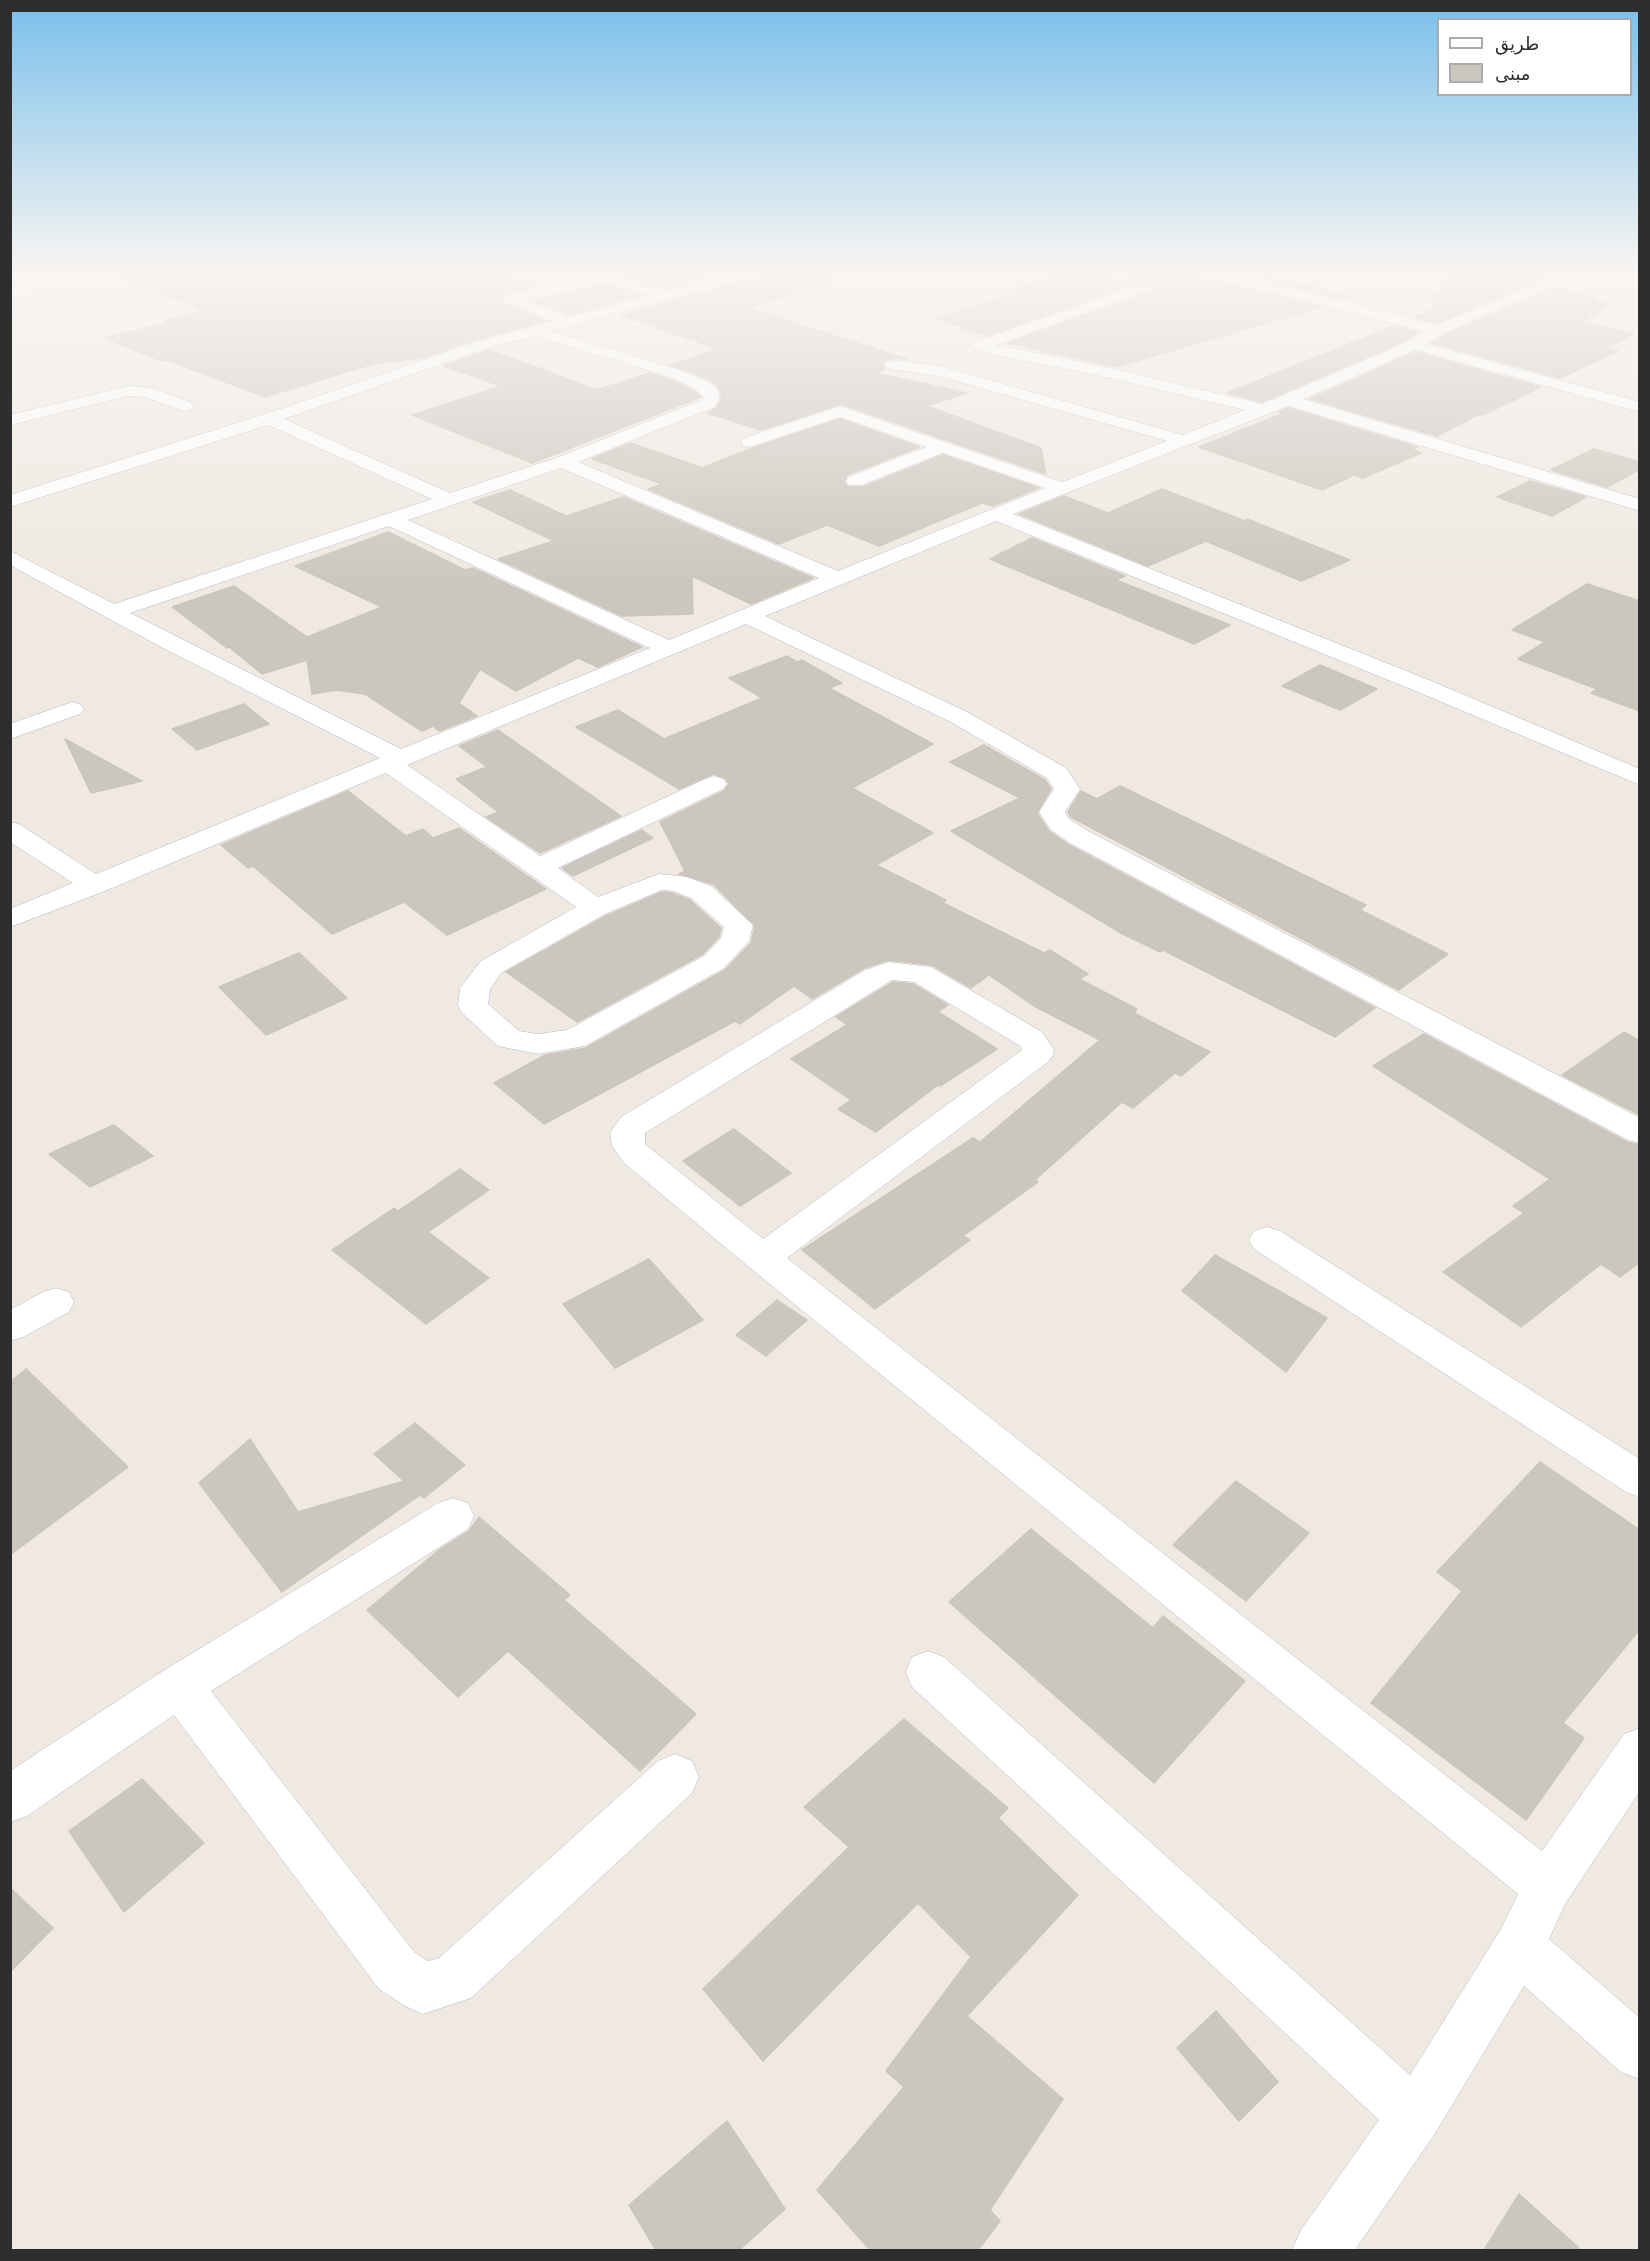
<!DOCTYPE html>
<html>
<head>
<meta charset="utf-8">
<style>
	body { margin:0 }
	#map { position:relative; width:1650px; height:2261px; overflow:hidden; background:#efe9e1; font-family:"DejaVu Sans","Noto Naskh Arabic",sans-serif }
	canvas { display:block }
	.frame { position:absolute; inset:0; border:12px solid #2e2e2e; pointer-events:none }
	.legend { position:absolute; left:1437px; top:18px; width:195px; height:78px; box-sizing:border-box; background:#fff; border:2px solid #ababab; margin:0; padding:8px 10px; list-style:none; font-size:18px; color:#2e2e2e }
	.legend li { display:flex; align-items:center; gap:12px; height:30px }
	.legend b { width:30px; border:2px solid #ababab }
</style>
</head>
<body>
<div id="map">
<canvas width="1650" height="2261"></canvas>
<div class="frame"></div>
<ul class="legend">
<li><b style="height:8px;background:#fff"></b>طريق</li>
<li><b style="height:16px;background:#cbc7bf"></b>مبنى</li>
</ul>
</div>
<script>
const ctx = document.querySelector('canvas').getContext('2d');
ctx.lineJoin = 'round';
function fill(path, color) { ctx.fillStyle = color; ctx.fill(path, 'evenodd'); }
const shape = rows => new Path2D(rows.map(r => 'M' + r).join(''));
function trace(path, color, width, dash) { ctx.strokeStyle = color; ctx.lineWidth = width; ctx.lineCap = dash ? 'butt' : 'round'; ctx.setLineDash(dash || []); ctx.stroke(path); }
const building = shape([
	[112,271,513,271,514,280,535,287,505,294,501,300,504,304,546,321,468,342,422,358,373,364,265,397,167,360,161,361,105,338,167,323,163,321,204,310,111,273,112,271],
	[634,271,728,271,665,289,620,275,634,271],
	[764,271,840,271,841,276,748,308,907,359,893,358,886,360,883,364,885,369,876,373,967,393,927,406,1041,448,1046,474,841,404,761,430,707,413,717,408,722,398,718,386,708,379,671,365,718,349,621,315,761,276,764,271],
	[1068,271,1093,271,1125,280,1126,271,1194,271,1197,276,1321,307,1116,367,1007,343,1147,293,1150,287,1142,282,986,336,936,318,1018,293,1008,291,1068,271],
	[1232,271,1248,271,1354,297,1346,300,1232,271],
	[1444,271,1561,271,1437,323,1415,317,1435,309,1429,290,1442,293,1444,271],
	[608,284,641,295,569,315,534,301,608,284],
	[1554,288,1597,298,1592,300,1610,304,1582,322,1634,334,1606,348,1618,351,1560,378,1432,343,1444,335,1554,288],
	[1394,326,1419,332,1407,340,1262,402,1227,393,1394,326],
	[490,350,597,390,649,373,667,378,694,391,701,397,532,463,412,415,501,386,443,366,490,350],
	[1415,352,1541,387,1483,415,1479,414,1437,436,1310,399,1415,352],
	[1288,408,1417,447,1412,450,1421,453,1363,478,1354,475,1322,490,1199,447,1284,413,1279,412,1288,408],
	[840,419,919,447,847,475,844,482,848,487,863,487,943,455,1039,488,993,506,982,503,879,546,827,525,779,544,648,489,662,484,592,459,631,443,702,468,750,449,840,419],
	[1594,449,1640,462,1640,469,1607,487,1551,470,1594,449],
	[1530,481,1586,497,1552,516,1497,497,1530,481],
	[1162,489,1245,521,1247,519,1350,560,1301,581,1206,541,1148,566,1019,514,1064,496,1108,513,1162,489],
	[510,490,566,516,623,497,813,578,751,604,692,576,693,614,622,616,498,559,554,541,473,502,510,490],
	[388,532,465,570,473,568,642,647,598,667,578,658,516,691,480,669,459,703,477,716,439,731,433,726,422,731,365,694,336,690,312,694,307,660,262,674,229,647,227,648,172,607,234,586,307,637,382,607,295,566,388,532],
	[1032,538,1125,576,1116,580,1230,625,1194,644,990,559,1032,538],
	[1587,584,1640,601,1640,711,1591,693,1597,689,1518,659,1545,642,1512,630,1587,584],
	[787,656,797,662,802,660,842,683,829,688,933,744,852,788,933,833,876,865,946,900,943,903,1044,953,1050,950,1088,974,1079,979,1137,1009,1134,1013,1210,1052,1181,1076,1175,1073,1133,1108,1122,1102,1035,1180,1038,1182,963,1236,970,1240,875,1309,802,1250,973,1138,980,1142,1100,1040,1034,1006,989,975,971,988,932,965,889,960,864,968,812,999,794,986,740,1024,735,1021,544,1124,494,1083,545,1055,586,1048,725,970,751,943,755,926,713,884,679,874,685,871,660,822,724,791,729,784,725,778,713,774,679,789,576,727,618,710,664,739,762,698,729,678,787,656],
	[1320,665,1377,689,1340,710,1282,686,1320,665],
	[244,704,269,724,197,750,172,729,244,704],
	[498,730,621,816,540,853,486,817,498,812,456,779,487,767,459,746,498,730],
	[65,739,142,781,91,793,65,739],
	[984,745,1045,780,1051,789,1037,813,1049,831,1069,845,1375,1008,1335,1037,1163,950,1160,952,1121,933,951,831,1020,798,950,762,984,745],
	[1120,786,1366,905,1360,910,1448,954,1399,990,1071,817,1068,812,1081,791,1097,799,1120,786],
	[348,791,406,836,423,829,433,838,459,828,546,889,447,935,404,902,332,934,253,866,248,868,221,845,348,791],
	[642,830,653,838,573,876,562,868,642,830],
	[662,892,672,893,690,900,721,928,719,937,703,954,577,1022,506,972,606,916,662,892],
	[299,953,347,998,266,1035,219,987,299,953],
	[893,982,913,984,948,1005,938,1012,997,1049,940,1086,938,1085,876,1132,838,1109,851,1100,791,1059,847,1025,836,1017,893,982],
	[1624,1032,1640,1041,1640,1115,1562,1075,1624,1032],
	[1424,1034,1627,1142,1640,1145,1640,1262,1620,1277,1601,1264,1521,1327,1443,1272,1524,1213,1513,1206,1550,1179,1373,1066,1424,1034],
	[114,1125,153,1156,90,1187,49,1154,114,1125],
	[734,1129,791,1173,740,1206,683,1161,734,1129],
	[460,1169,489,1190,428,1232,489,1278,426,1324,332,1250,394,1208,398,1211,460,1169],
	[1215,1255,1327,1318,1286,1372,1182,1291,1215,1255],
	[649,1259,703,1320,615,1368,563,1304,649,1259],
	[777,1300,807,1320,766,1356,736,1335,777,1300],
	[26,1369,128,1467,10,1555,10,1382,26,1369],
	[415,1423,465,1465,424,1498,420,1495,282,1592,199,1483,250,1439,298,1512,404,1481,374,1454,415,1423],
	[1540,1462,1640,1530,1640,1629,1563,1723,1584,1738,1526,1820,1371,1703,1462,1591,1437,1572,1540,1462],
	[1236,1481,1309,1533,1246,1601,1173,1545,1236,1481],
	[479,1517,570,1595,564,1600,696,1714,640,1771,508,1651,458,1697,367,1610,439,1550,469,1531,479,1517],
	[1031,1529,1153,1628,1163,1616,1245,1681,1154,1783,949,1602,1031,1529],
	[904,1719,1008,1808,998,1818,1078,1895,967,2016,1063,2099,990,2210,1000,2221,978,2250,870,2250,817,2190,904,2087,886,2071,971,1957,918,1903,763,2061,703,1989,849,1847,804,1807,904,1719],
	[142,1779,204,1843,124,1912,69,1831,142,1779],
	[10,1888,53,1928,10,1972,10,1888],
	[1216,2011,1278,2082,1239,2121,1177,2048,1216,2011],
	[727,2121,785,2209,739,2250,656,2250,629,2205,727,2121],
	[1519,2194,1581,2250,1484,2250,1519,2194]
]);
fill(building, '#cbc7bf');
trace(building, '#cbc5ba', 1.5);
const minor = shape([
	[84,271,110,271,108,274,10,297,10,288,84,271],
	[738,271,762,271,760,274,672,299,551,331,680,370,707,381,717,388,720,397,715,407,578,462,838,571,1045,488,943,453,862,485,848,485,846,481,848,477,926,447,840,417,750,447,744,446,741,442,744,438,840,406,1062,482,1167,441,939,376,887,368,885,365,887,362,893,360,940,366,1183,435,1245,410,1088,373,1004,357,974,348,972,345,974,342,1141,284,1148,288,1146,291,996,345,1088,363,1262,404,1408,342,1425,331,1198,274,1196,271,1221,271,1437,325,1568,271,1588,271,1443,333,1427,344,1640,402,1640,412,1415,350,1303,399,1640,499,1640,511,1288,406,1013,514,1429,680,1640,769,1640,785,1413,690,996,521,765,616,967,712,1066,768,1080,789,1065,812,1069,819,1088,831,1640,1118,1640,1143,1628,1140,1070,843,1051,830,1039,812,1054,789,1047,778,951,722,746,624,407,765,540,856,705,779,714,776,723,779,727,784,723,789,558,868,598,897,659,874,687,877,711,886,753,925,749,941,724,968,585,1046,538,1054,498,1046,462,1013,458,1006,460,988,481,961,576,907,386,773,105,891,10,927,10,909,73,883,10,842,10,822,19,824,96,874,380,758,163,648,10,565,10,551,114,604,432,499,268,425,10,507,10,495,284,408,469,344,553,321,505,302,503,299,505,296,609,274,665,291,738,271],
	[608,282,649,295,569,317,526,300,608,282],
	[534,336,668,376,695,389,704,397,702,400,556,458,450,493,284,419,481,350,534,336],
	[561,468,819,578,669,640,408,520,561,468],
	[389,526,650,648,401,749,130,613,389,526],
	[662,890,673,891,691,898,724,927,721,938,704,956,567,1030,538,1034,519,1031,488,1004,490,989,501,973,605,914,662,890],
	[128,386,152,388,190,402,193,406,190,410,184,411,144,397,128,396,10,425,10,415,128,386],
	[72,702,80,704,84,709,80,714,10,739,10,724,72,702],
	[889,962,931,967,1042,1032,1054,1050,1053,1055,1048,1062,787,1258,1542,1851,1624,1734,1640,1728,1640,1791,1565,1904,1549,1939,1640,2018,1640,2079,1621,2072,1524,1986,1434,2135,1355,2250,1292,2250,1301,2230,1379,2120,912,1687,906,1672,912,1657,928,1651,944,1657,1410,2075,1501,1929,1518,1894,749,1267,624,1163,612,1146,610,1133,621,1117,865,970,889,962],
	[892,980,914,982,1020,1046,1022,1050,763,1239,645,1144,645,1133,892,980],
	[1267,1227,1280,1231,1640,1459,1640,1497,1626,1492,1254,1249,1249,1240,1254,1231,1267,1227],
	[56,1288,69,1292,74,1302,69,1312,23,1337,10,1341,10,1310,43,1292,56,1288],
	[453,1498,468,1503,474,1516,468,1529,211,1691,415,1953,428,1961,439,1958,658,1761,675,1754,692,1761,699,1777,692,1793,471,1998,423,2014,405,2006,379,1989,174,1715,27,1816,10,1822,10,1771,163,1671,438,1503,453,1498]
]);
trace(minor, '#b4b7c1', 1);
fill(minor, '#fff');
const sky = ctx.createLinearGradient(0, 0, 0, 588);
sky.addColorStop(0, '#7abfeb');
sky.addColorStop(0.46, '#f8f5f2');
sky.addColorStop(1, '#f8f5f200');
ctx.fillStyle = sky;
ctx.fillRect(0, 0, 1650, 588);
</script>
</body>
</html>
